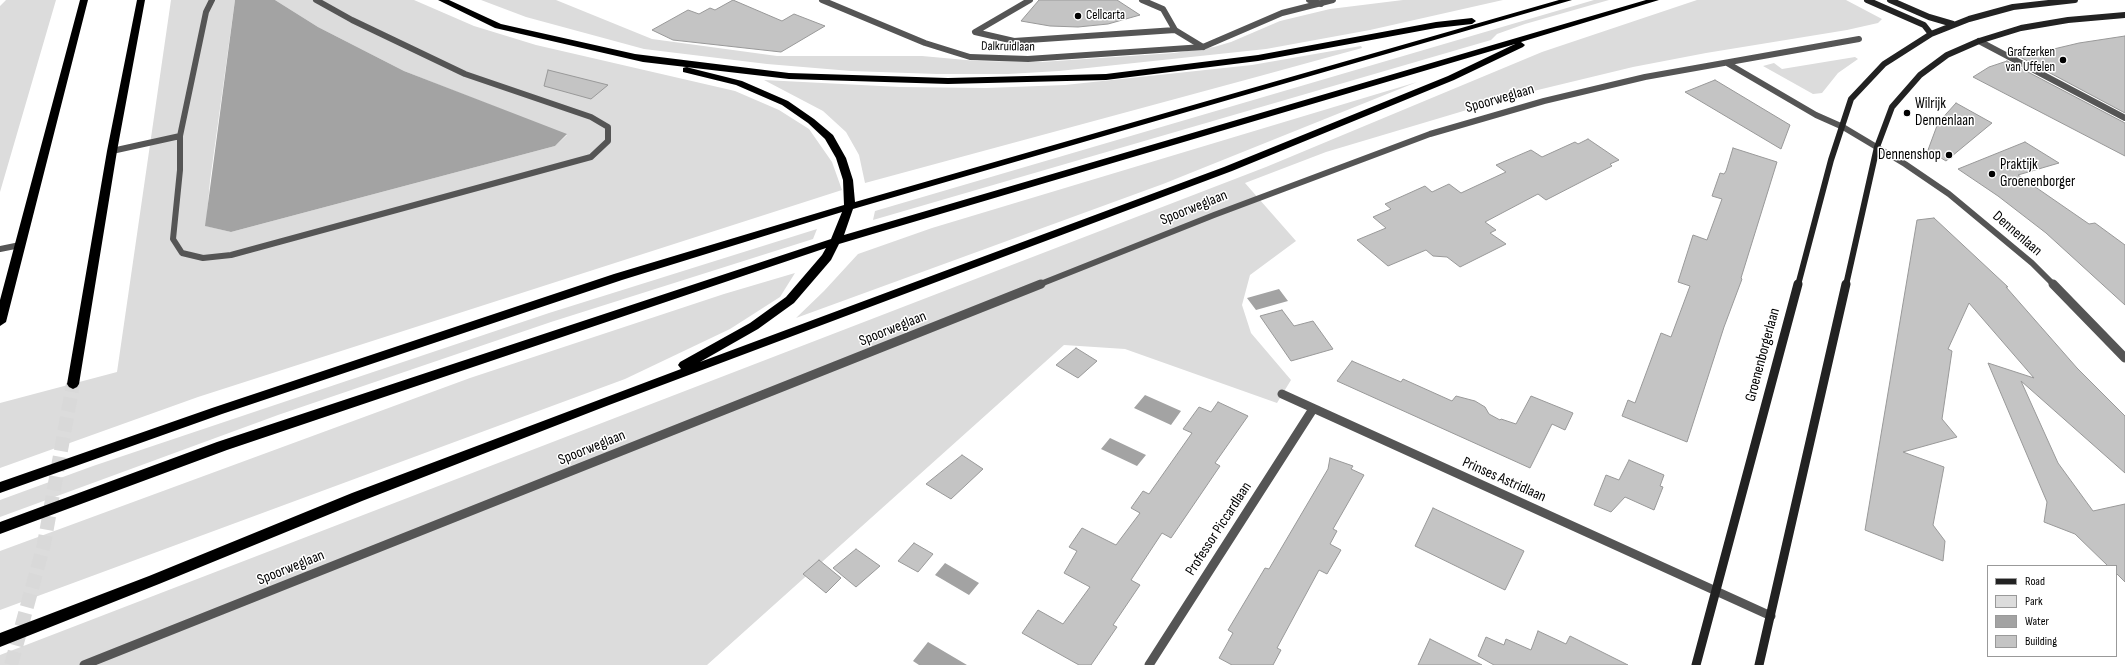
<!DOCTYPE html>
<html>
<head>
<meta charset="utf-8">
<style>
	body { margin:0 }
	#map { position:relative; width:2125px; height:665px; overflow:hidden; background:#fff; font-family:"Sofia Sans Condensed",sans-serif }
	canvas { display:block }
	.legend { position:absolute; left:1987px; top:565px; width:130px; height:92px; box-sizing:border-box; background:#fff; border:1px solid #999; margin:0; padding:5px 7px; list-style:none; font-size:12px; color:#000 }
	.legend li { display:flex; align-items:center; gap:8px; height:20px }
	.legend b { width:20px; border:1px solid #999 }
</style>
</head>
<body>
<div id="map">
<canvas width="2125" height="665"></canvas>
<ul class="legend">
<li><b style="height:5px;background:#222"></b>Road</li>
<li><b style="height:11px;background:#dcdcdc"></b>Park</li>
<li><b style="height:11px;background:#a3a3a3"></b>Water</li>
<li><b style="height:11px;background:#c4c4c4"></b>Building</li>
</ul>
</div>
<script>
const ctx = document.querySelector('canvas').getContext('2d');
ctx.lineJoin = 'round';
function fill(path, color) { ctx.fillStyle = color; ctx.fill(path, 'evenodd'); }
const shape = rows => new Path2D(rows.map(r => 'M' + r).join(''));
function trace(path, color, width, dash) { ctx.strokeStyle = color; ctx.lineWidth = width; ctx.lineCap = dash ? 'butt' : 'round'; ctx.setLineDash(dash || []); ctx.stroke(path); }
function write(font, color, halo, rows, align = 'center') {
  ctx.font = font + ' "Sofia Sans Condensed",sans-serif'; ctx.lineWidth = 3; ctx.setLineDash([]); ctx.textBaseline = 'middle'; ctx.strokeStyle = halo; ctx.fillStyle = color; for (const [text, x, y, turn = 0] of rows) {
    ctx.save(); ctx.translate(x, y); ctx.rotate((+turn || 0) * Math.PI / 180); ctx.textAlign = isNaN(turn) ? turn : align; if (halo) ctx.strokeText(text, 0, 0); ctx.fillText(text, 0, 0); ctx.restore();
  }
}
fill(shape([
	[6,0,56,0,0,192,0,6],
	[171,0,235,0,210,181,206,226,231,232,555,146,567,135,404,71,318,27,275,0,414,0,474,26,536,45,735,91,779,110,809,129,832,162,842,190,198,397,0,468,0,403,117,372],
	[481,0,556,0,652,39,777,56,922,56,977,61,1041,62,1174,53,1214,47,1231,42,1280,21,1330,9,1403,0,1503,0,1370,30,1266,49,1059,71,1008,74,937,74,851,71,767,64,644,49,526,17],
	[1594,0,1609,0,1525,24,1497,34,1491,40,873,220,875,211],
	[1697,0,1846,0,1882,19,1878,23,1847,30,1706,53,1633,67,1517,95,1326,152,1245,183,1296,241,1250,275,1242,305,1251,333,1291,380,1277,403,1125,349,1064,345,707,665,0,665,0,655,1266,167,1542,52],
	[1361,46,1362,48,1260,76,865,183,859,155,846,132,823,111,764,80,900,87,986,88,1065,85,1252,65],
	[1855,57,1858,59,1838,73,1822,93,1813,94,1763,66,1774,63,1782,69],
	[1417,82,1163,184,796,318,824,291,858,254,932,228],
	[817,229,813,239,551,322,278,415,0,517,0,500,93,466,549,313],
	[795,273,780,297,730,329,625,379,0,610,0,551,470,378,724,294]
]), '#dcdcdc');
fill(shape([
	[235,0,275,0,318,27,404,71,567,134,555,146,231,232,205,226],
	[1279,289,1288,301,1256,310,1247,298],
	[1145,395,1181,411,1171,425,1134,408],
	[1110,438,1146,455,1137,466,1101,449],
	[945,563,979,583,969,595,935,575],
	[928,642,967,665,919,665,913,661]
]), '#a3a3a3');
const building = shape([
	[733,0,782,21,794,14,825,26,781,52,673,40,652,30,688,10,699,14,710,8,715,10,733,0],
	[1039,0,1117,0,1140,15,1108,24,1078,27,1050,26,1021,21,1039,0],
	[2125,36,2125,113,2020,57,2079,43,2125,36],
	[2007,61,2125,123,2125,156,1973,77,1989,67,2007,61],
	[548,70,608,85,591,99,544,86,548,70],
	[1715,80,1790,125,1781,149,1685,92,1715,80],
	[1956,103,1992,123,1946,161,1928,150,1938,123,1956,103],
	[1588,139,1619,160,1610,164,1612,166,1546,200,1538,194,1485,222,1496,230,1490,233,1506,244,1460,267,1447,257,1433,256,1426,250,1388,266,1357,240,1386,228,1373,217,1391,209,1385,204,1425,186,1432,192,1449,184,1461,193,1506,172,1496,165,1531,150,1542,157,1575,142,1578,144,1588,139],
	[2025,142,2059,163,2018,175,2089,224,2095,223,2125,245,2125,305,2046,233,1998,196,1958,169,2025,142],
	[1733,148,1777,162,1741,278,1742,279,1724,327,1687,442,1622,416,1628,400,1635,403,1661,333,1671,337,1690,286,1678,282,1693,235,1707,240,1722,199,1712,196,1720,173,1724,174,1726,171,1733,148],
	[1934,218,2008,287,2006,287,2077,368,2125,416,2125,473,2021,381,2058,463,2093,511,2125,504,2125,582,2116,573,2116,566,2108,566,2075,534,2044,522,2047,502,1988,363,2034,378,1969,303,1948,349,1952,351,1942,419,1957,437,1903,452,1944,467,1933,525,1945,541,1943,561,1865,530,1917,220,1934,218],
	[1282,310,1294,326,1313,321,1333,349,1291,361,1260,316,1282,310],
	[1076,348,1097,361,1078,378,1056,365,1076,348],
	[1352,361,1401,382,1403,379,1452,401,1456,396,1475,401,1485,407,1489,414,1500,420,1501,419,1516,424,1531,396,1573,413,1565,430,1552,424,1530,468,1337,381,1352,361],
	[1218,402,1248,416,1215,463,1220,466,1171,538,1162,533,1131,580,1140,585,1113,625,1117,627,1091,665,1079,665,1022,633,1038,610,1063,624,1090,587,1064,573,1077,551,1069,547,1082,528,1116,545,1140,513,1131,508,1143,491,1149,494,1192,433,1183,429,1199,407,1211,412,1218,402],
	[962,455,983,469,951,499,926,484,962,455],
	[1330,458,1353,466,1351,469,1364,475,1333,529,1337,531,1330,544,1341,550,1327,574,1319,570,1277,648,1281,650,1273,665,1232,665,1219,658,1233,633,1228,630,1265,568,1269,569,1302,513,1328,469,1330,458],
	[1629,460,1664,475,1660,486,1663,487,1654,510,1625,497,1611,512,1594,505,1606,475,1619,480,1629,460],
	[1433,508,1524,551,1505,590,1415,546,1433,508],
	[914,543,933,554,918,572,898,561,914,543],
	[856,549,880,566,856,587,833,568,856,549],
	[819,560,841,578,826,593,803,574,819,560],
	[1538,631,1566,644,1570,636,1628,665,1494,665,1478,656,1486,637,1504,645,1506,639,1531,650,1538,631],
	[1430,639,1482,665,1418,665,1430,639]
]);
fill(building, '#c4c4c4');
trace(building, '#999', 1);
trace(shape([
	[11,665,44,544,73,384]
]), '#d9d9d9', 14, [14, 6]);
trace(shape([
	[212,0,206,12,180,136,180,170,173,239,182,253,203,258,231,255,591,157,608,141,608,127,591,117,465,74,352,20,316,0],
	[1030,0,975,32,1014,41,1175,30],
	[1142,0,1163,9,1175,30,1203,47],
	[1309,0,1321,4],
	[112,151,180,136],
	[0,249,20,245]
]), '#555', 6);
trace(shape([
	[822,0,925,43,970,57,1028,59,1203,47,1282,13,1333,0],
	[1979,41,2125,118],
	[1727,63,1816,115,1843,127,1905,164,1949,194,2032,263,2054,285],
	[1038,285,1214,215,1430,134,1544,101,1645,77,1859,39]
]), '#555', 6);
trace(shape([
	[2053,284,2125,358],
	[1282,394,1771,616],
	[84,665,1041,284],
	[1149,665,1313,409]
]), '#555', 9);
trace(shape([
	[1867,0,1924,25,1931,34],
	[1890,0,1929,17,1953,24],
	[1798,285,1831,160,1851,99,1884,64,1931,34,1969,19,2013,7,2075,0],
	[1846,285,1877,147,1892,107,1920,75,1947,55,1979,41,2021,28,2068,20,2125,15]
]), '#222', 6);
trace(shape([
	[1696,665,1798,284],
	[1759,665,1846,284]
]), '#222', 9);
fill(shape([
	[80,0,88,0,6,322,0,326,0,300,80,0],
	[137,0,145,0,117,151,79,384,77,387,73,389,69,387,67,384,107,151,137,0],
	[438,0,449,0,501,24,635,54,789,73,948,78,1106,74,1258,55,1436,22,1472,18,1476,21,1472,24,1436,28,1258,61,1106,80,948,84,789,79,643,62,495,28,438,0],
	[1559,0,1572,0,853,209,844,235,1646,0,1659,0,1521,42,1525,45,1523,47,1454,80,1232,171,609,405,362,501,159,584,0,647,0,633,149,576,352,493,681,369,678,365,680,362,750,323,786,297,822,255,826,248,227,450,0,534,0,522,217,442,831,239,842,212,622,280,222,414,0,493,0,482,212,408,614,274,844,205,843,180,836,158,825,139,808,123,782,105,736,85,683,72,683,68,686,67,742,81,788,101,814,119,833,135,846,158,853,180,855,202,1559,0],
	[1515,44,1448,76,1224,167,700,362,758,329,794,303,831,260,839,244,1515,44]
]), '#000');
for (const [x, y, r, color] of [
	[1078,16,4,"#000"],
	[2063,60,4,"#000"],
	[1907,113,4,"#000"],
	[1949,155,4,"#000"],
	[1992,174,4,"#000"]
]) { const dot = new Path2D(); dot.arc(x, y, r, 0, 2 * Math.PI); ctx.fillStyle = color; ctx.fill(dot); trace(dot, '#fff', 1.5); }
write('13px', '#000', '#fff', [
	["Cellcarta",1086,16],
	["Grafzerken",2055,53,"right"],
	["van Uffelen",2055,68,"right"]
], 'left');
write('13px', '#000', '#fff', [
	["Dalkruidlaan",1008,47,1]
]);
write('15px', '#000', '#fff', [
	["Spoorweglaan",1500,99,-16],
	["Spoorweglaan",1194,208,-22],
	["Dennenlaan",2017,234,41],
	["Spoorweglaan",893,329,-22],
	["Groenenborgerlaan",1763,355,-75],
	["Spoorweglaan",592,448,-22],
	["Prinses Astridlaan",1504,480,24],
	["Professor Piccardlaan",1219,529,-57],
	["Spoorweglaan",291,568,-22]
]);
write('15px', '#000', '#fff', [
	["Wilrijk",1915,104],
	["Dennenlaan",1915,121],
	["Dennenshop",1941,155,"right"],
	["Praktijk",2000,165],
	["Groenenborger",2000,182]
], 'left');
</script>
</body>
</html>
